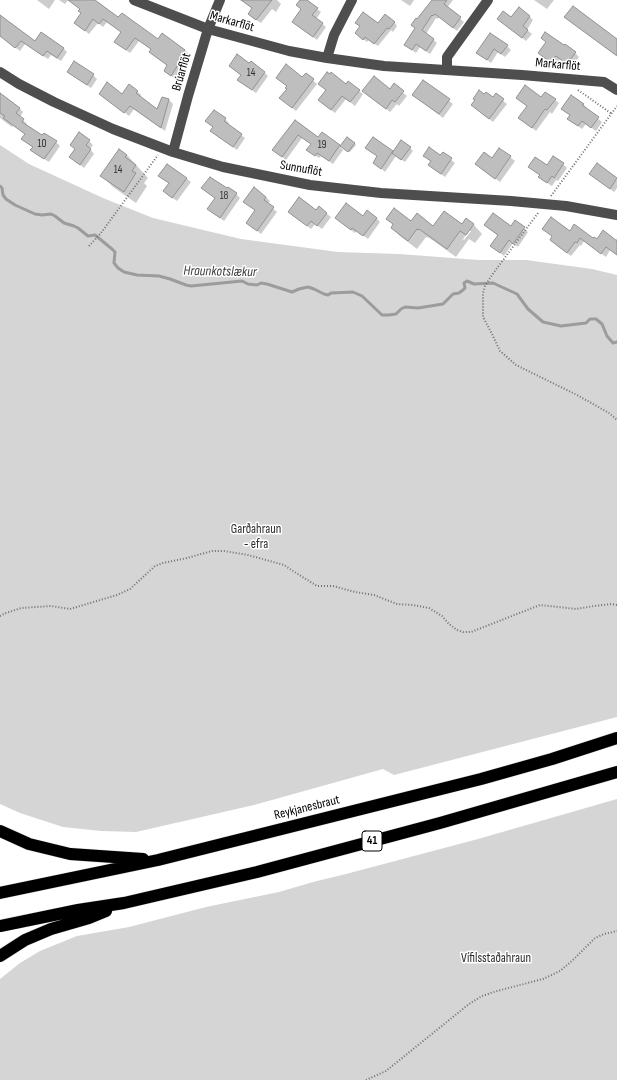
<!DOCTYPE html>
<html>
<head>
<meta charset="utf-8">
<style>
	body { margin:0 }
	canvas { display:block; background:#fff }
</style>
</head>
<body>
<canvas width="617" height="1080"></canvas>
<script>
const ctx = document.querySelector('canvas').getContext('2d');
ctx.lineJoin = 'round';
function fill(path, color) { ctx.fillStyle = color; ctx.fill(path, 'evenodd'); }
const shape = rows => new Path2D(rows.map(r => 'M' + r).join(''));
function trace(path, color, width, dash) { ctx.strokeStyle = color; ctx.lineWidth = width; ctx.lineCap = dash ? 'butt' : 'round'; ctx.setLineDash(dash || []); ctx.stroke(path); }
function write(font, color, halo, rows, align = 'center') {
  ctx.font = font + ' "Sofia Sans Condensed",sans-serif'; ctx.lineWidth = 3; ctx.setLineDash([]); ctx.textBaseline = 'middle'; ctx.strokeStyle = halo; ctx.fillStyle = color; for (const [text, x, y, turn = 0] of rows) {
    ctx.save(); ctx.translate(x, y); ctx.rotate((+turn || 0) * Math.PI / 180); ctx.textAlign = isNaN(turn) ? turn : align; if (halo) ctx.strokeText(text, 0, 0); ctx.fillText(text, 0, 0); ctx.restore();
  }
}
fill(shape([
	[0,145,29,164,103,198,153,218,241,239,338,252,399,254,479,260,526,260,592,269,617,275,617,717,394,775,383,769,254,805,136,832,101,831,63,827,20,813,0,804],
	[617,799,617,1080,0,1080,0,979,20,963,40,951,77,936,129,927,206,907,279,892,313,882,346,874,478,839]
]), '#d5d5d5');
fill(shape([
	[37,0,55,0,49,9],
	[59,0,93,0,119,19,158,40,162,35,185,50,189,54,181,65,184,67,175,79,169,74,168,66,154,56,150,52,152,50,139,41,130,53,119,45,122,32,107,22,103,27,98,23,89,34,75,23,82,13,81,9,68,0,65,4],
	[242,0,277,0,281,4,276,12,272,9,261,23,253,18,253,9],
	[301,0,306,0,321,12,316,19,326,27,317,40,298,26,302,10],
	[401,0,414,0,410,6],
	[433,0,453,0,447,8,464,22,457,31,439,17,438,19,436,18,426,34,437,43,430,54,420,47,416,53,405,45,416,29,412,25,418,20],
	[534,0,554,0,547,9],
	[530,17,533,20,527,30,532,34,526,41,498,19],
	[0,19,36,42,63,48,67,52,61,61,51,55,48,59,25,44,20,51,0,36],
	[394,22,397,26,393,32,391,30,378,46,369,40,367,42,359,36,378,25],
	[547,43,575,53,579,57,571,67,560,59,555,66,539,53],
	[507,46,511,50,505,57,498,52,491,63,477,52],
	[250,65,265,73,268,76,256,93,242,83,241,75,230,66],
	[68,72,93,75,97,79,91,88,72,75],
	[306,74,317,84,296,111,285,102,288,87,281,81,302,78],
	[330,75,347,85,359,91,363,94,355,106,346,99,335,113,323,104,327,91,319,84],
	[424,81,453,104,443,118,417,98],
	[394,85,407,96,399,106,397,104,390,112,367,95,390,90],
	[137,91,141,95,140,97,157,110,162,98,169,100,173,104,165,131,134,109,129,116,100,94,122,95],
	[484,95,493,99,496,95,507,104,493,122,476,108],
	[517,98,555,100,559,103,552,114,550,112,536,131,520,118,528,107],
	[0,99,19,108,23,112,20,117,27,124,26,125,43,136,56,142,60,146,49,162,36,154,32,150,33,148,23,139,26,135,13,125,12,127,0,118],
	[583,104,587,108,586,109,602,122,596,131,586,124,582,129,572,122,571,115,566,112],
	[225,119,229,123,228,125,245,138,237,150,216,134,212,131],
	[295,121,319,138,339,146,343,150,333,164,321,156,319,158,311,153,311,144,302,138,286,160,277,153],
	[373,138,394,153,410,148,413,151,405,162,396,156,385,172,378,166,378,157],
	[89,141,93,145,90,149,94,154,84,168,74,160],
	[354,143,356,145,350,152,341,146],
	[500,149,515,161,500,182,476,164,492,160],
	[443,153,455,163,445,177,433,169,431,162,424,156,441,156],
	[127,155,148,178,144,183,147,186,136,203,113,187,101,175],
	[563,164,567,168,558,181,556,180,552,186,544,181,541,176,529,167,547,166],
	[597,165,617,180,617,188,614,192,594,177],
	[177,171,191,182,177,201,168,195,170,184,164,179],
	[203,188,236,194,240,198,224,221,208,209,216,199],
	[266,197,270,201,268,204,277,212,261,234,247,223,256,211,249,206],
	[319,208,331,217,322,229,315,224,311,229,293,215,316,211],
	[363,217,376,218,380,222,368,239,357,231,355,233,340,222],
	[387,219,411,222,433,227,462,225,466,220,474,225,482,234,475,243,469,239,456,257,428,237,428,238,426,237,417,249,400,236,392,228,394,225],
	[469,231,471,231,464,240,463,239],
	[516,221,528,232,518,247,513,243,504,256,491,246,498,236,485,225,511,228],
	[544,229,570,233,597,240,615,241,617,238,617,255,610,250,606,257,584,241,581,246,580,245,571,256,555,244,551,240,553,237]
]), '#0003');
trace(shape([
	[0,186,2,188,3,195,6,199,15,205,35,214,42,215,51,214,55,216,64,223,74,226,78,228,88,236,95,235,112,249,115,252,114,263,118,268,124,272,137,275,159,276,170,279,186,285,191,286,242,281,248,284,257,285,261,283,267,284,292,292,299,289,308,287,314,289,324,294,328,295,331,293,353,292,362,296,382,315,389,315,396,314,401,309,405,307,418,308,443,304,453,294,459,293,463,290,465,288,464,283,467,281,474,284,493,283,517,294,528,309,543,322,561,326,586,323,590,319,596,319,602,324,607,336,613,343,617,342]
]), '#9c9c9c', 3);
const building = shape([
	[68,0,95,0,118,17,122,13,158,39,162,33,185,50,178,60,180,62,171,76,164,71,167,65,149,52,151,49,135,38,126,50,114,42,121,32,103,19,99,24,93,19,85,31,74,23,81,13,78,11,80,9,68,0],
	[241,0,272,0,256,20,248,14,252,8,241,0],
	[300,0,307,0,318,8,312,15,323,23,313,37,292,22,301,9,296,5,300,0],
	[432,0,447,0,444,4,461,17,453,28,435,14,433,16,432,15,422,30,434,39,426,51,416,44,412,50,404,45,415,28,411,25,416,18,417,19,432,0],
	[573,6,617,39,617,56,564,17,573,6],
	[519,7,530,16,523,26,528,30,522,38,497,19,503,11,511,17,519,7],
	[363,12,378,23,385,14,395,22,389,29,387,28,374,44,365,37,363,40,355,33,360,26,355,23,363,12],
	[0,15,35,41,41,32,64,48,57,58,47,51,43,56,21,41,15,48,0,36,0,15],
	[545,32,564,45,565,44,576,52,567,64,556,56,550,62,538,53,546,42,541,38,545,32],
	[490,33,508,45,501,54,494,49,487,60,476,53,490,33],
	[237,54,249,63,251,61,265,72,252,90,237,80,241,75,229,66,237,54],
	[74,61,94,74,87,85,67,72,74,61],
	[286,64,302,77,306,73,314,79,292,108,279,98,287,89,285,88,287,86,276,78,286,64],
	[327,72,330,74,331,72,346,84,348,81,360,90,350,102,342,96,331,110,318,100,326,90,318,84,327,72],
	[374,76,390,89,394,83,404,91,395,102,392,100,386,109,362,91,374,76],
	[423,80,450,99,439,114,412,95,423,80],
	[107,82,122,94,129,84,138,91,136,93,157,109,162,97,169,99,161,128,130,106,124,113,99,94,107,82],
	[525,85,541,97,545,92,556,99,547,110,545,109,532,128,518,118,527,106,516,98,525,85],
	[479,90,484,94,486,92,493,97,496,93,504,99,489,119,471,105,475,100,473,99,479,90],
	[0,93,20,108,16,113,24,119,22,122,42,135,44,133,57,141,44,159,30,150,33,147,21,139,25,134,3,118,5,116,0,113,0,93],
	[571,95,584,104,582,105,599,117,591,128,582,121,578,126,567,119,570,115,561,109,571,95],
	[214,110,226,118,224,121,242,134,233,147,210,131,213,127,205,121,214,110],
	[295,120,318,137,322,132,340,145,329,161,317,153,315,156,306,150,311,144,298,135,282,157,272,150,295,120],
	[79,132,90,140,86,145,91,149,80,165,69,157,75,149,70,145,79,132],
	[347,137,355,143,348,152,340,146,347,137],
	[373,137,393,151,381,169,373,163,377,156,365,148,373,137],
	[401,140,411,147,401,160,392,153,401,140],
	[429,147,440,155,443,152,452,158,441,174,428,165,431,161,423,156,429,147],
	[499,148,511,156,495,179,475,164,484,152,492,158,499,148],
	[119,149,127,155,125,157,136,165,132,171,136,173,124,192,100,176,119,149],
	[553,156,564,163,554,178,552,176,547,183,538,177,540,175,528,167,535,157,547,165,553,156],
	[597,163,617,178,610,189,589,174,597,163],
	[167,164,187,178,172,198,163,191,169,183,158,176,167,164],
	[210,177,227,188,228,187,237,193,220,218,207,209,215,198,201,188,210,177],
	[254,187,266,197,264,200,274,207,257,231,246,223,255,210,243,202,254,187],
	[299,197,316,210,319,206,327,213,317,226,311,221,307,226,288,212,299,197],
	[346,203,363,216,367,210,377,218,363,236,352,228,351,230,335,218,346,203],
	[394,208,411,221,417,213,433,226,444,211,462,224,466,218,474,224,466,235,460,231,447,249,419,229,419,230,417,229,408,241,391,228,393,224,386,219,394,208],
	[493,213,511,226,515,220,525,227,513,244,509,240,500,253,490,246,498,235,484,225,493,213],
	[551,217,570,231,574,224,593,238,594,237,597,239,603,230,617,241,617,255,606,247,601,254,580,238,577,243,575,242,567,253,550,240,552,236,542,229,551,217]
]);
fill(building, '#bebebe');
trace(building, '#929292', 1);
const highway = shape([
	[0,831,29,844,70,854,143,859],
	[0,893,158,860,481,779,552,759,617,738],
	[0,926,78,910,124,903,257,872,440,823,617,772],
	[0,956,25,940,51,929,89,918,106,911]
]);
trace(highway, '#dbdbdb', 13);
trace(shape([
	[578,90,612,114],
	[551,196,617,106],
	[538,213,492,275,485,286,483,293,483,317,492,334,500,351,516,365,577,395,609,413,617,420],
	[89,246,101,233,158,155],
	[0,616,6,613,21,608,51,606,70,609,117,595,130,589,155,566,163,563,187,558,212,551,224,551,248,555,284,565,293,571,317,586,333,586,355,592,374,595,397,604,413,605,429,608,442,616,449,624,457,630,463,632,471,632,540,605,576,609,594,606,612,604,617,605],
	[366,1080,386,1071,469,1004,482,996,497,991,543,979,560,971,573,960,595,938,604,934,617,931]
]), '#707070', 2, [1, 2]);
trace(shape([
	[134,0,208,29,289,51,327,58,384,66,522,75,604,82,617,90],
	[327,58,334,35,352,0],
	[447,70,447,57,452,50,488,0],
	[0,72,19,84,54,102,113,129,173,152,223,167,310,185,381,193,511,201,566,206,617,215],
	[173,152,188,96,208,29,220,0]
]), '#4e4e4e', 10);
trace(highway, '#000', 12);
write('11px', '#303030', null, [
	["14",251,73],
	["10",42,144],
	["19",322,145],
	["14",118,170],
	["18",224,196]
]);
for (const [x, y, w] of [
	[372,841,20]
]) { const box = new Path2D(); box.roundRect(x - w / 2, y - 10, w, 20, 3); ctx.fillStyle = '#fff'; ctx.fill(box); trace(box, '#000', 1); }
write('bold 12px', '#000', null, [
	["41",372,841]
]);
write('13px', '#000', '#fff', [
	["Markarflöt",232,22,16],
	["Markarflöt",558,65,5],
	["Brúarflöt",182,72,-74],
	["Sunnuflöt",301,169,10],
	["Reykjanesbraut",307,808,-14]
]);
write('13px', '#2c2c2c', '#fff', [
	["Garðahraun",256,530],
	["- efra",256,545],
	["Vífilsstaðahraun",496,959]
]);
write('italic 14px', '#3d3d3d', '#fff', [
	["Hraunkotslækur",220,272,1]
]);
</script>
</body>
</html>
